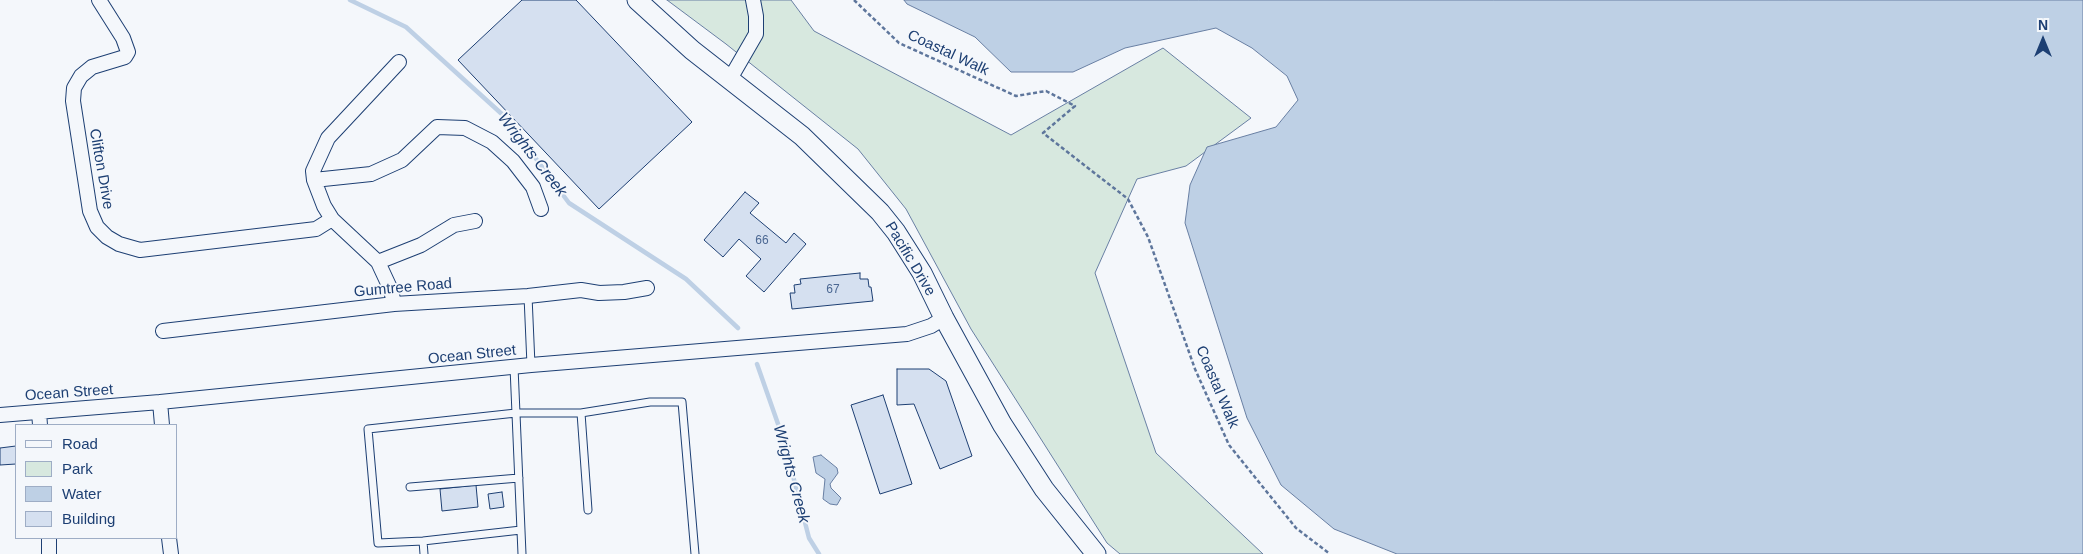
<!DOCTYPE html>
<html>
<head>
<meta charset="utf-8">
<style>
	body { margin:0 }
	#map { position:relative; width:2083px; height:554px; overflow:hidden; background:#f4f7fb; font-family:Helvetica,sans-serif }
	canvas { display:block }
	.legend { position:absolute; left:15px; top:424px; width:162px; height:115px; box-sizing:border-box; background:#f4f7fb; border:1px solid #9eadc5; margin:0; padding:6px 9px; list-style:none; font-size:15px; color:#1d3f73 }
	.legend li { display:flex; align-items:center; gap:10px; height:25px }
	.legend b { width:25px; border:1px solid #9eadc5 }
	.north { position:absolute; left:2018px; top:15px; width:50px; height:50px; -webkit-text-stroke:4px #f4f7fb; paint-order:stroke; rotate:0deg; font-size:14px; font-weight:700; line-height:20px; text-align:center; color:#1d3f73 }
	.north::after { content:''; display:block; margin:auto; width:18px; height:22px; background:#1d3f73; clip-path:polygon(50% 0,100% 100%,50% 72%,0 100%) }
</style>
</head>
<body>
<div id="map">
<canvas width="2083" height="554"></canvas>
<ul class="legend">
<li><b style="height:6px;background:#f4f7fb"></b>Road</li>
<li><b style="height:14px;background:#d7e8df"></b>Park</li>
<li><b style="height:14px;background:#bed0e5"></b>Water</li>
<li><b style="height:14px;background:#d5e0f0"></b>Building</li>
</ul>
<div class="north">N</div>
</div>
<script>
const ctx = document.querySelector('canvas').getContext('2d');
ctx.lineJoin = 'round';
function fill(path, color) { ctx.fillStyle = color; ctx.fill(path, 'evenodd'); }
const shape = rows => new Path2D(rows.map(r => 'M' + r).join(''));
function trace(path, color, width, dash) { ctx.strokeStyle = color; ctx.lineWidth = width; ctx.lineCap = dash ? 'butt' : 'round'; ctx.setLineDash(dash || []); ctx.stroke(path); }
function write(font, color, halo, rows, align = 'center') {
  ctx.font = font + ' Helvetica,sans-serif'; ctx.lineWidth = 4; ctx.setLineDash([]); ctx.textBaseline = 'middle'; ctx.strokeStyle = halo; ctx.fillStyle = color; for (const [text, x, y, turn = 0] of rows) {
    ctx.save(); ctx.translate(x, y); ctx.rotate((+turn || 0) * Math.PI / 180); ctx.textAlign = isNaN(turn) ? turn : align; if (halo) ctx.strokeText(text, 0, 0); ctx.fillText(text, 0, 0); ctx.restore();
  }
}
const green = shape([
	[667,0,791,0,814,31,1011,135,1163,48,1251,118,1186,166,1137,179,1095,273,1156,453,1263,554,1120,554,1107,543,971,329,906,209,858,149,726,44,667,0]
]);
fill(green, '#d7e8df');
trace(green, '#687fa3', 1);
const water = shape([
	[904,0,2083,0,2083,554,1397,554,1334,529,1281,485,1247,418,1185,223,1190,185,1207,147,1276,127,1298,100,1287,76,1252,48,1216,28,1125,48,1073,72,1011,72,975,37,907,4,904,0],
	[821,455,837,468,838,473,830,484,831,488,841,498,837,505,830,504,823,499,825,479,816,473,813,457,821,455]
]);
fill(water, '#bed0e5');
trace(water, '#687fa3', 1);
trace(shape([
	[350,0,406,27,504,116,569,203,686,279,738,328],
	[757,364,784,441,809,538,819,554]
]), '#bed0e5', 4.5);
const building = shape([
	[522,0,576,0,692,122,599,209,458,60,522,0],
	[745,192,759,203,750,213,786,243,794,233,806,244,764,292,746,276,761,259,739,239,723,257,704,240,745,192],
	[860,273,860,279,868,279,869,287,871,287,873,301,792,309,790,293,795,293,794,285,801,284,800,279,860,273],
	[897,369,929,369,946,381,972,456,940,469,914,404,897,405,897,369],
	[883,395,912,484,880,494,851,405,883,395],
	[16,446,16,464,0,465,0,448,16,446],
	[476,485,478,507,442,511,440,489,476,485],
	[502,492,504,507,490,509,488,494,502,492]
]);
fill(building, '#d5e0f0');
trace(building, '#1d3f73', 1);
const lane = shape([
	[528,296,531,365],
	[514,367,522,554],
	[581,413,588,510],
	[410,487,519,478],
	[521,530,423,541,378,543,368,429,516,413,581,413,650,402,682,402,695,554],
	[423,541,424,554]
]);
const street = shape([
	[99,0,123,38,128,52,125,57,92,67,81,76,74,88,73,101,90,211,97,227,107,237,119,244,140,250,316,229,332,219],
	[730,79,756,34,756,16,753,0],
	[314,180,371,174,402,160,437,127,465,128,492,142,513,161,533,187,541,209],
	[378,262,421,245,454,225,475,221],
	[394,304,391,290,378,262,332,219,324,206,314,180,313,171,328,138,399,62],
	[163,331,394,304,528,296,581,290,599,293,624,292,647,288],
	[160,402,162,425],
	[39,412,40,425],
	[0,415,160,402,531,365,907,334,931,326,944,318],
	[49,538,49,554],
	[169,538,171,554]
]);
const secondary = shape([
	[637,0,692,50,802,136,880,212,896,232,922,273,944,318,1002,424,1044,489,1096,554]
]);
trace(lane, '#1d3f73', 9);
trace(street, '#1d3f73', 16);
trace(secondary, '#1d3f73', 21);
trace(shape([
	[854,0,899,43,1016,96,1046,91,1075,106,1043,133,1128,199,1148,237,1195,369,1229,445,1296,528,1330,554]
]), '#5e769c', 2.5, [4, 2.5]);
trace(lane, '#f4f7fb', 7);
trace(street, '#f4f7fb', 14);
trace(secondary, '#f4f7fb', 19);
write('12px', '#4b6792', null, [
	["66",762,241],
	["67",833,290]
]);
write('15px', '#1d3f73', '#f4f7fb', [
	["Coastal Walk",948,53,25],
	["Clifton Drive",101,169,80],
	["Pacific Drive",910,259,59],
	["Gumtree Road",403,288,-5],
	["Ocean Street",472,355,-6],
	["Coastal Walk",1217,387,67],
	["Ocean Street",69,393,-4]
]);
write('italic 16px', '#1d3f73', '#f4f7fb', [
	["Wrights Creek",532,155,52],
	["Wrights Creek",791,474,75]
]);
</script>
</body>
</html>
